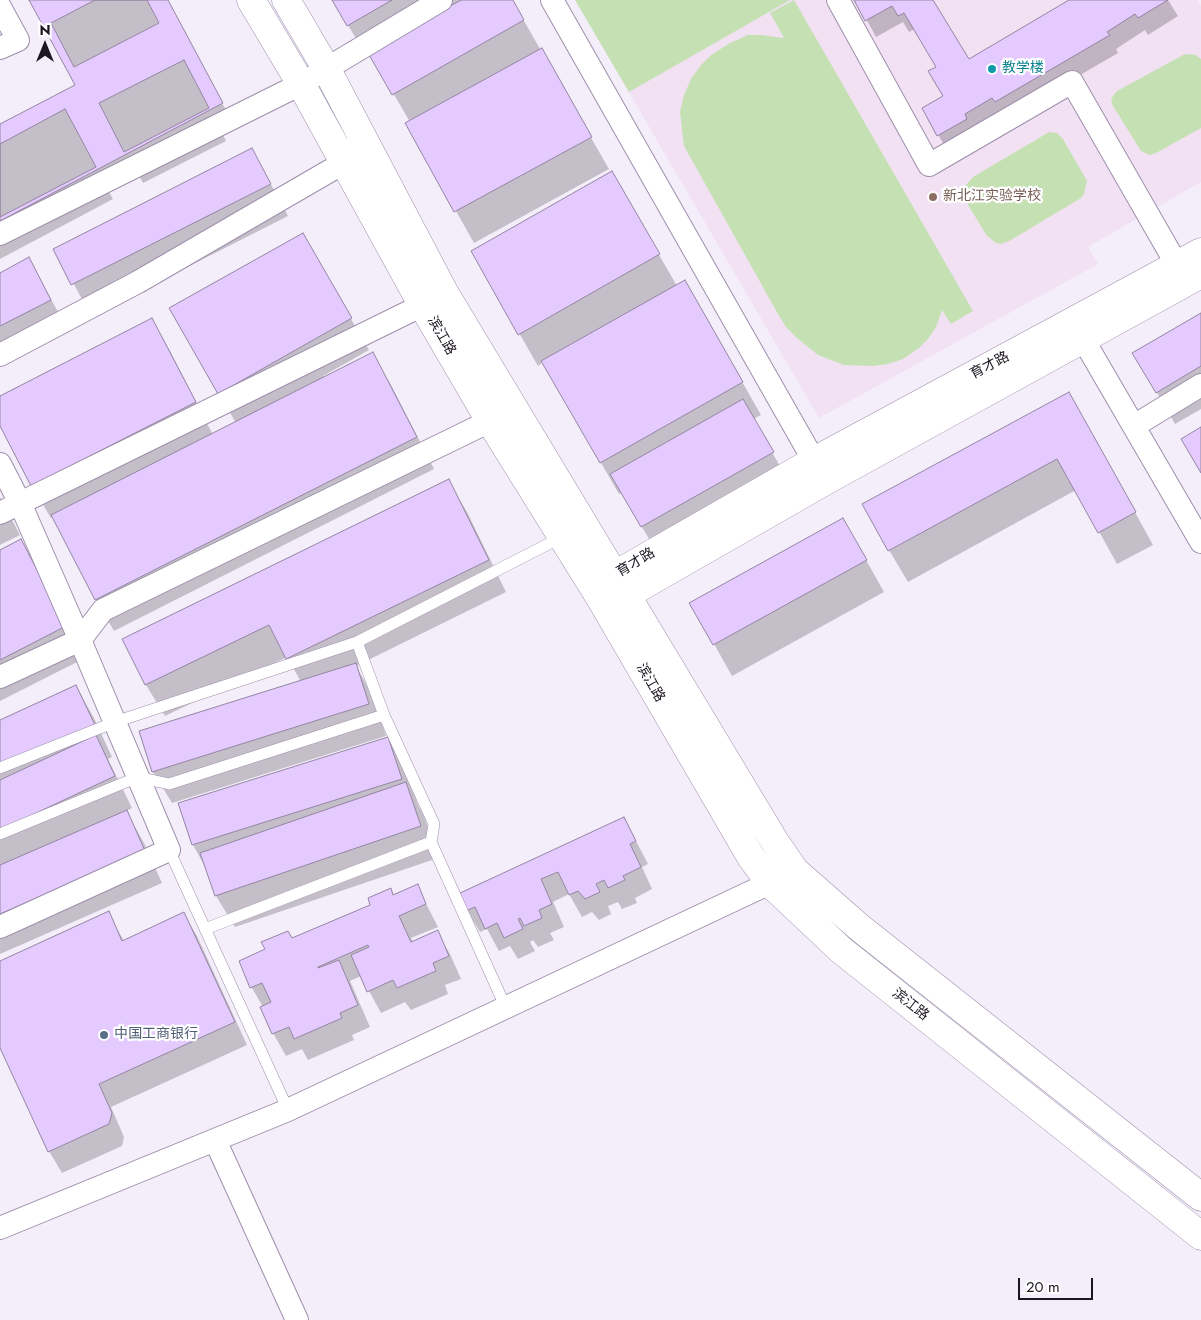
<!DOCTYPE html>
<html>
<head>
<meta charset="utf-8">
<style>
	body { margin:0 }
	#map { position:relative; width:1201px; height:1320px; overflow:hidden; background:#f4eefb; font-family:Jost,sans-serif }
	canvas { display:block }
	.north { position:absolute; left:20px; top:20px; width:50px; height:50px; -webkit-text-stroke:4px #fff; paint-order:stroke; rotate:0deg; font-size:14px; font-weight:700; line-height:20px; text-align:center; color:#1c1621 }
	.north::after { content:''; display:block; margin:auto; width:18px; height:22px; background:#1c1621; clip-path:polygon(50% 0,100% 100%,50% 72%,0 100%) }
	.scale { position:absolute; left:1018px; top:1278px; width:75px; height:22px; box-sizing:border-box; border:2px solid #1c1621; border-top:0; padding-left:6px; font-size:15px; line-height:18px; white-space:nowrap; color:#1c1621; -webkit-text-stroke:4px #fff; paint-order:stroke }
</style>
</head>
<body>
<div id="map">
<canvas width="1201" height="1320"></canvas>
<div class="north">N</div>
<div class="scale">20 m</div>
</div>
<script>
const ctx = document.querySelector('canvas').getContext('2d');
ctx.lineJoin = 'round';
function fill(path, color) { ctx.fillStyle = color; ctx.fill(path, 'evenodd'); }
const shape = rows => new Path2D(rows.map(r => 'M' + r).join(''));
function trace(path, color, width, dash) { ctx.strokeStyle = color; ctx.lineWidth = width; ctx.lineCap = dash ? 'butt' : 'round'; ctx.setLineDash(dash || []); ctx.stroke(path); }
function write(font, color, halo, rows, align = 'center') {
  ctx.font = font + ' Jost,"Noto Sans SC",sans-serif'; ctx.lineWidth = 4.5; ctx.setLineDash([]); ctx.textBaseline = 'middle'; ctx.strokeStyle = halo; ctx.fillStyle = color; for (const [text, x, y, turn = 0] of rows) {
    ctx.save(); ctx.translate(x, y); ctx.rotate((+turn || 0) * Math.PI / 180); ctx.textAlign = isNaN(turn) ? turn : align; if (halo) ctx.strokeText(text, 0, 0); ctx.fillText(text, 0, 0); ctx.restore();
  }
}
fill(shape([
	[575,0,1198,0,1201,6,1201,182,1088,247,1098,264,819,418]
]), '#f2e1f3');
fill(shape([
	[575,0,790,0,629,92],
	[794,0,973,311,951,324,942,310,936,327,928,339,919,348,903,359,888,364,873,366,844,365,818,355,797,338,786,327,778,314,684,146,680,112,684,95,691,79,701,65,711,55,730,43,748,35,761,35,784,38,770,13],
	[1185,54,1196,55,1201,59,1201,128,1156,153,1150,155,1145,153,1141,151,1113,106,1111,101,1113,96,1117,91],
	[1049,132,1057,133,1063,139,1087,181,1084,194,1081,198,1011,240,1001,244,996,243,987,236,965,200,963,193,965,186,973,177]
]), '#c5e1b3');
fill(shape([
	[31,0,166,0,234,125,222,132,226,141,143,183,139,176,109,192,113,199,0,259,0,125,76,85],
	[333,0,512,0,609,169,474,243,407,124,410,122,371,55,367,57],
	[856,0,932,0,969,61,1072,0,1168,0,1178,16,1148,35,1145,30,1116,49,1118,53,948,152,923,108,945,96,937,68,915,29,909,32,903,22,876,37],
	[252,149,288,216,91,316,55,249],
	[611,172,677,286,703,313,761,415,753,419,785,475,655,549,622,493,619,494,543,362,538,366,472,251],
	[302,234,369,350,323,376,324,378,372,354,391,385,434,469,114,631,96,600,53,516,51,518,32,486,0,423,0,397,152,320,170,351,213,435,236,423,170,309],
	[29,259,69,332,0,367,0,274],
	[1201,314,1201,409,1175,424,1134,353],
	[1087,425,1153,545,1117,564,1076,490,908,582,889,550],
	[448,481,467,512,506,592,356,666,373,696,386,736,172,803,153,772,301,682,287,657,165,716,146,685,124,639],
	[0,497,20,535,0,545],
	[20,541,83,659,0,701,0,551],
	[861,551,884,592,732,676,691,603],
	[76,686,94,718,112,757,108,759,132,808,126,811,144,843,162,883,0,954,0,721],
	[388,738,406,770,418,805,424,816,438,858,235,927,216,896,207,870,193,845,180,804],
	[624,818,648,864,642,867,652,889,635,898,637,903,622,909,618,902,608,906,611,914,599,920,592,912,582,917,569,894,553,902,564,927,550,933,554,940,538,947,533,940,530,942,535,951,518,959,510,946,499,951,487,929,480,932,467,910],
	[417,886,438,927,411,938,413,942,437,932,450,954,461,979,445,985,448,994,411,1010,405,1002,381,1013,361,976,350,981,370,1027,352,1035,354,1040,308,1060,302,1049,286,1056,273,1033,263,1007,252,988,240,961,372,906,390,890,394,896],
	[108,913,124,941,184,914,197,936,247,1045,111,1107,124,1137,122,1146,62,1173,49,1151,0,1045,0,963]
]), '#0003');
const building = shape([
	[29,0,168,0,223,103,0,221,0,124,75,85,29,0],
	[95,0,147,0,159,23,74,67,51,23,95,0],
	[332,0,392,0,347,26,332,0],
	[461,0,513,0,524,20,392,95,368,53,461,0],
	[854,0,933,0,969,59,1069,0,1168,0,1138,18,1135,14,1107,32,1110,35,995,102,992,98,965,114,967,119,937,136,922,108,943,96,928,71,936,67,904,13,898,16,892,6,865,21,854,0],
	[542,48,592,137,454,212,405,123,542,48],
	[184,60,209,108,124,152,99,103,184,60],
	[65,109,96,167,0,217,0,144,65,109],
	[252,148,271,184,71,285,53,249,252,148],
	[612,171,660,254,518,335,471,251,612,171],
	[303,233,352,318,218,394,169,308,303,233],
	[29,257,51,300,0,326,0,273,29,257],
	[685,280,743,382,600,463,541,361,685,280],
	[1201,313,1201,366,1156,393,1132,353,1201,313],
	[152,318,196,402,31,486,0,426,0,396,152,318],
	[373,352,417,437,95,600,51,515,373,352],
	[1069,392,1136,512,1098,533,1057,459,888,551,862,504,1069,392],
	[743,399,774,452,641,527,610,474,743,399],
	[1201,427,1201,473,1181,439,1201,427],
	[449,479,489,560,286,659,269,625,145,685,122,639,449,479],
	[843,518,867,560,713,645,689,603,843,518],
	[21,539,66,626,0,660,0,550,21,539],
	[356,663,369,704,152,772,139,731,356,663],
	[76,685,95,725,0,769,0,720,76,685],
	[96,735,115,776,0,830,0,780,96,735],
	[388,737,402,779,192,845,178,803,388,737],
	[406,782,421,826,215,896,200,853,406,782],
	[127,810,145,851,0,914,0,865,127,810],
	[624,817,636,841,630,844,641,867,623,876,625,880,608,888,604,880,596,884,600,892,585,899,578,891,569,895,558,872,541,879,552,904,539,910,542,918,524,926,520,918,518,919,523,929,504,938,497,923,485,929,475,907,466,911,458,894,624,817],
	[418,884,426,904,399,916,411,942,438,930,449,956,433,963,436,971,397,988,393,980,367,992,351,955,369,947,368,945,318,967,318,968,339,960,358,1005,340,1013,342,1018,294,1039,289,1027,272,1034,260,1007,271,1002,262,983,250,988,239,961,265,949,261,942,288,931,292,938,370,905,368,898,391,888,393,895,418,884],
	[109,911,122,941,184,912,235,1022,99,1084,112,1113,109,1124,48,1152,0,1048,0,961,109,911]
]);
fill(building, '#e4cafe');
trace(building, '#9385a1', 1);
const service = shape([
	[357,642,384,715,434,824,431,842,506,1008],
	[0,768,115,722,357,642,562,537],
	[0,834,138,777,169,784,384,715],
	[169,850,288,1110],
	[205,929,431,842]
]);
const minor = shape([
	[552,0,822,475],
	[838,0,929,165,1072,82,1177,265,1187,278],
	[0,7,18,40,0,48],
	[0,234,301,84,441,0],
	[1083,339,1201,542],
	[0,355,138,282,345,162,362,137],
	[1134,426,1201,385],
	[0,464,20,503,80,640,169,850,0,927],
	[0,513,437,298],
	[0,677,80,640,103,610,490,421,505,412],
	[215,1140,297,1320],
	[0,1228,288,1110,770,883]
]);
const tertiary = shape([
	[600,595,615,575,814,461,1201,252],
	[603,596,626,595,825,481,1201,274]
]);
const secondary = shape([
	[251,0,301,84,423,306,490,421,599,596,751,857,770,883,841,950,1201,1236],
	[286,0,326,68,445,294,775,842,795,871,860,928,1201,1197]
]);
trace(service, '#9d8fab', 12);
trace(minor, '#9d8fab', 24);
trace(tertiary, '#9d8fab', 29);
trace(secondary, '#9d8fab', 29);
trace(service, '#fff', 11);
trace(minor, '#fff', 22);
trace(tertiary, '#fff', 28);
trace(secondary, '#fff', 28);
for (const [x, y, r, color] of [
	[992,69,5,"#0f9aa8"],
	[933,197,5,"#8d6e63"],
	[104,1035,5,"#5c6f8a"]
]) { const dot = new Path2D(); dot.arc(x, y, r, 0, 2 * Math.PI); ctx.fillStyle = color; ctx.fill(dot); trace(dot, '#fff', 2); }
write('14px', '#0d838f', '#fff', [
	["教学楼",1002,69]
], 'left');
write('14px', '#785e54', '#fff', [
	["新北江实验学校",943,197]
], 'left');
write('14px', '#1c1621', '#fff', [
	["滨江路",441,336,60],
	["育才路",990,366,-28],
	["育才路",636,563,-31],
	["滨江路",650,683,60],
	["滨江路",910,1005,38]
]);
write('14px', '#4e5e75', '#fff', [
	["中国工商银行",114,1035]
], 'left');
</script>
</body>
</html>
